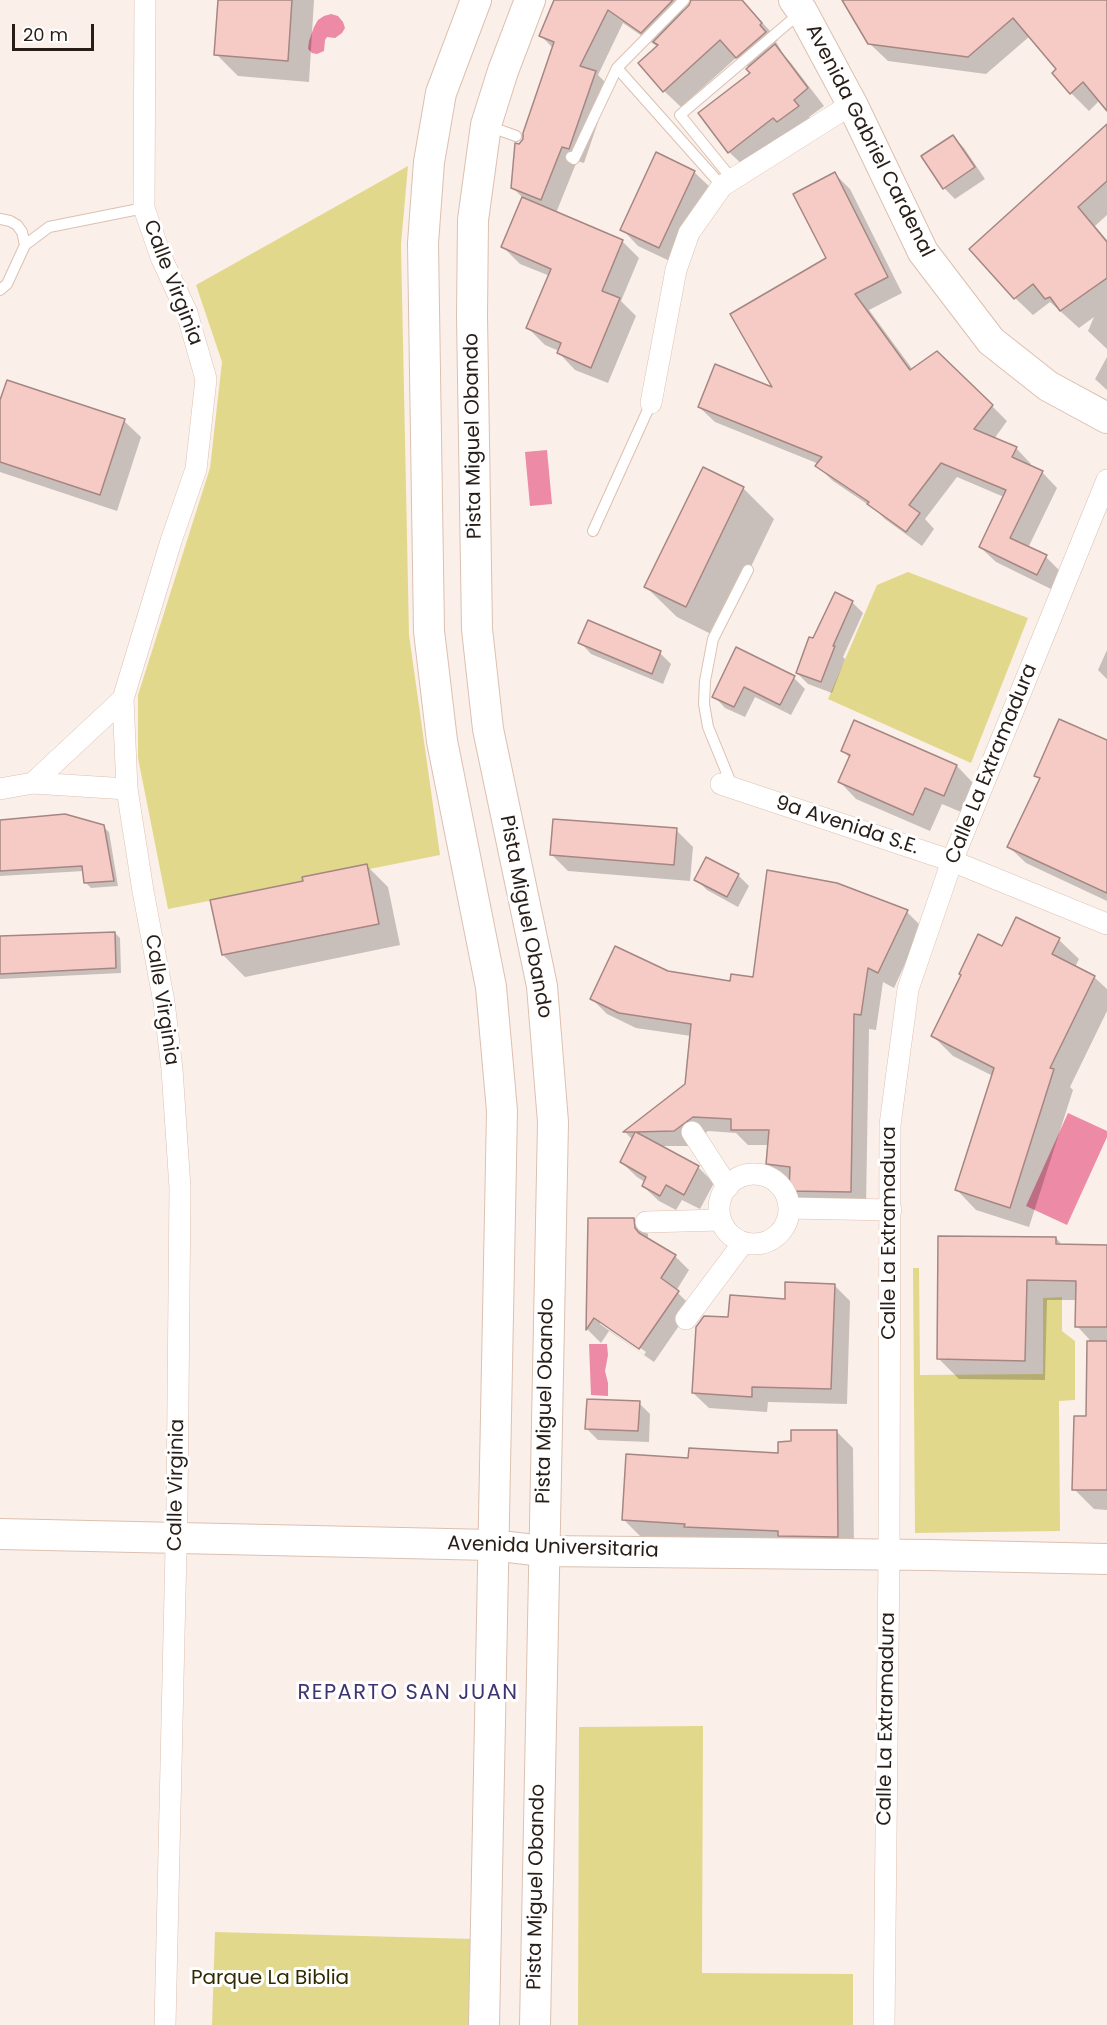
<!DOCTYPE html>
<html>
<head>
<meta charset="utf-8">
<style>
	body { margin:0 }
	#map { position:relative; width:1107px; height:2025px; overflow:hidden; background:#fbefe9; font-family:Poppins,sans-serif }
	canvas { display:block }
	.scale { position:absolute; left:12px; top:24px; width:82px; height:27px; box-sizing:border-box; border:3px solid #281e18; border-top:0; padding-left:8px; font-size:18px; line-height:21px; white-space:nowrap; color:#281e18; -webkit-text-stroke:4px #fff; paint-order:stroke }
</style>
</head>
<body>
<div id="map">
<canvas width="1107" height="2025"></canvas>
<div class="scale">20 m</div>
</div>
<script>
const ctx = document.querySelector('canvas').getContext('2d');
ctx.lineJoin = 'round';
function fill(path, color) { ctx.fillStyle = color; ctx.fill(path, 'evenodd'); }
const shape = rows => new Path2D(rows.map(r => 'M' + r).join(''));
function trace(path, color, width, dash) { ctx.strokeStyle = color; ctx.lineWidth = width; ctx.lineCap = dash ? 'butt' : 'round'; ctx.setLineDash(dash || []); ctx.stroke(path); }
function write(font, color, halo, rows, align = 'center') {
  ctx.font = font + ' Poppins,sans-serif'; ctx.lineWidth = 6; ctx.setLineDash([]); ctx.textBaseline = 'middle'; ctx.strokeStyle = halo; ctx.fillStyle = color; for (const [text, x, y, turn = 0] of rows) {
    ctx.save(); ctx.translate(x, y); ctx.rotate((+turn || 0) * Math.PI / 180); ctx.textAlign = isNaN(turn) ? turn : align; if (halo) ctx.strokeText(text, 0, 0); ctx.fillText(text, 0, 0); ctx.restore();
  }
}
fill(shape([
	[408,166,401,244,409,635,440,855,168,909,138,758,138,695,210,468,222,362,196,285],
	[908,572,1028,618,971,763,828,699,877,585],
	[913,1268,919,1268,920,1375,1043,1374,1043,1298,1062,1297,1062,1331,1075,1341,1075,1400,1059,1401,1060,1531,915,1533],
	[703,1726,702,1973,853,1974,853,2025,578,2025,579,1727],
	[215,1932,474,1939,471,2025,212,2025]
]), '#e2d88c');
fill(shape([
	[331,14,338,16,343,22,345,28,342,33,335,38,327,37,325,40,324,51,317,54,312,53,308,49,309,41,314,27,318,20,324,16],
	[547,450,552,504,530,506,525,452],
	[1068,1113,1107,1131,1107,1137,1067,1225,1026,1206],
	[589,1344,607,1344,608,1355,605,1371,608,1383,608,1396,591,1395]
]), '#ed8aa6');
fill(shape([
	[220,0,314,0,309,82,238,76,216,54],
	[555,0,688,0,670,36,711,0,742,0,778,40,776,42,781,50,780,51,791,63,824,106,809,117,814,123,746,168,729,152,752,73,749,68,737,57,681,107,664,91,658,47,623,23,598,75,610,87,584,163,577,161,556,213,622,241,639,258,621,301,636,316,608,383,575,370,559,353,559,351,545,345,528,328,550,276,520,264,503,247,523,198,512,187,520,146,524,140,553,48,540,35],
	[843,0,1107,0,1107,109,1100,100,1089,111,1071,93,1058,69,1030,36,986,74,888,61,869,43],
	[1107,126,1107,215,1095,226,1107,240,1107,349,1088,331,1094,317,1079,328,1050,302,1033,315,1015,298],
	[953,136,964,148,985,179,955,199,944,188,923,156],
	[694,172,711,188,676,264,638,246,622,229],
	[835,174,850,189,902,293,869,310,913,370,992,406,1007,421,994,439,1016,448,1031,464,1030,467,1042,472,1057,488,1028,548,1046,557,1061,572,1053,590,996,562,980,547,1004,497,957,477,925,519,934,529,922,546,885,519,876,510,833,481,817,466,819,464,715,422,699,407,776,390,828,259],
	[1107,357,1107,390,1095,379],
	[0,405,124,421,141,437,117,511,0,472],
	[743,488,774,519,717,637,677,617,646,587],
	[852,602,863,613,843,657,845,659,832,693,808,684,797,673,814,640],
	[580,642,660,653,671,664,663,684,591,654],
	[737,649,794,678,805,689,791,715,755,697,745,717,725,708,714,696],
	[1107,650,1107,679,1098,670],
	[855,722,957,766,973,783,961,812,942,804,930,831,856,799,840,782,850,758,843,751],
	[1107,741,1107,901,1026,863,1009,847,1041,780,1036,775],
	[0,822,103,827,109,832,118,886,91,888,86,883,84,871,0,876],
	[676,830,693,847,690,881,568,871,551,854],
	[366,865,388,887,400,945,245,977,223,955,305,882],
	[738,875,749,886,738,907,707,890,696,879],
	[907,912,922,927,894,988,883,982,876,1030,869,1029,866,1207,806,1206,791,1190,791,1180,782,1179,767,1163,769,1145,748,1145,736,1133,708,1131,689,1146,660,1146,697,1166,714,1183,700,1209,682,1200,676,1210,659,1201,643,1186,645,1182,637,1177,621,1162,633,1140,625,1132,687,1085,691,1036,636,1028,607,1014,592,999,668,973,731,983,754,979],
	[1016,919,1059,940,1079,959,1075,967,1094,977,1107,989,1107,1011,1070,1087,1073,1090,1029,1227,976,1210,957,1190,993,1076,953,1056,933,1036,1003,948],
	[115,933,120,938,121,973,0,979,0,938],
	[589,1219,633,1220,648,1234,648,1240,675,1256,689,1270,676,1291,692,1307,654,1362,609,1331,601,1343,587,1329],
	[600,1320,646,1352,644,1355,600,1324],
	[1056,1238,1063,1246,1107,1246,1107,1510,1094,1509,1074,1489,1088,1418,1089,1339,1077,1326,1077,1300,1047,1300,1045,1380,959,1379,938,1358],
	[834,1285,850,1301,847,1404,768,1402,767,1412,709,1408,693,1393,730,1319],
	[639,1403,650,1414,649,1442,598,1440,587,1429],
	[836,1431,853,1448,854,1553,640,1536,623,1519,689,1460,779,1455,792,1443]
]), '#0003');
const building = shape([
	[218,0,292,0,288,61,214,55,218,0],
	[554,0,673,0,641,33,608,10,580,66,596,71,569,149,562,147,541,200,511,188,515,143,519,144,523,139,523,133,554,42,539,36,554,0],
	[691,0,742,0,762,23,760,25,766,32,736,58,720,40,663,92,638,63,658,45,653,42,689,5,691,0],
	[842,0,1107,0,1107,111,1083,82,1070,94,1052,73,1056,69,1013,18,968,57,868,44,842,0],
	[775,44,808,88,794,100,799,106,777,122,773,118,728,153,698,113,750,73,746,69,775,44],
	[1107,124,1107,181,1078,207,1107,242,1107,278,1060,311,1050,297,1045,299,1033,284,1014,299,969,249,1107,124],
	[953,135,975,167,943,189,921,156,953,135],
	[656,152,695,171,659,248,620,230,656,152],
	[835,172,888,277,855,294,910,370,937,351,993,405,974,429,1017,447,1012,457,1043,471,1010,538,1047,555,1037,575,979,547,1006,490,941,463,909,505,920,513,906,532,867,504,869,502,815,466,822,457,698,407,715,364,772,387,730,314,826,258,793,194,835,172],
	[522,197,623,240,602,291,620,298,591,368,557,353,561,343,526,328,551,269,501,247,522,197],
	[7,380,125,419,100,495,0,462,0,400,7,380],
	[703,467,744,487,686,607,644,587,703,467],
	[835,592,853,601,833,646,835,646,821,682,796,673,809,637,813,638,835,592],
	[588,620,661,651,652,674,578,643,588,620],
	[736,647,795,676,780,705,744,687,734,707,712,697,736,647],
	[1059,719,1107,740,1107,893,1007,847,1040,778,1034,776,1059,719],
	[854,720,957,765,944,796,925,788,913,815,838,782,850,755,841,751,854,720],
	[65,814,104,825,114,881,84,883,82,866,0,871,0,820,65,814],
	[553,819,677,828,674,865,550,855,553,819],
	[706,857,739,874,727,897,694,880,706,857],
	[367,864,379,924,222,955,210,900,303,881,302,877,367,864],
	[767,870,837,883,908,910,878,973,868,968,861,1015,854,1014,851,1192,789,1191,790,1167,766,1164,769,1130,731,1130,731,1119,693,1117,674,1131,636,1132,699,1166,684,1195,666,1185,660,1196,642,1186,646,1177,620,1162,635,1132,623,1132,685,1084,691,1024,619,1013,590,999,615,946,668,971,730,981,731,974,753,977,767,870],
	[1016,917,1060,938,1052,954,1095,976,1050,1068,1054,1069,1010,1208,955,1190,994,1068,931,1036,961,975,959,974,978,934,1002,946,1016,917],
	[115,932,116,968,0,974,0,936,115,932],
	[588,1218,634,1218,635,1228,639,1233,676,1255,661,1278,679,1291,639,1349,594,1318,586,1330,588,1218],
	[938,1236,1056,1237,1056,1244,1107,1245,1107,1327,1075,1327,1076,1281,1027,1280,1025,1361,937,1359,938,1236],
	[785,1282,835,1284,831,1389,752,1387,752,1397,692,1393,696,1327,704,1316,728,1317,730,1295,785,1299,785,1282],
	[1087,1341,1107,1341,1107,1490,1072,1490,1074,1416,1086,1416,1087,1341],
	[587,1399,640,1401,638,1431,585,1429,587,1399],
	[791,1430,837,1430,838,1537,778,1536,778,1531,684,1527,685,1524,622,1520,626,1454,688,1458,689,1448,778,1453,778,1442,791,1441,791,1430]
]);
fill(building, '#f6cbc5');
trace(building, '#a58682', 1.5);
const lane = shape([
	[617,68,722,186],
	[488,126,516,136],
	[571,157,574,159,617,68,684,0],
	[732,179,680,115,800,13],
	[0,219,10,221,17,225,22,232,25,245],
	[0,290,7,284,25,245,49,227,144,208],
	[593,531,651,403],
	[733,788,708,727,704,704,705,681,713,639,748,570]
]);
const street = shape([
	[145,0,144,208,161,257,187,313,206,379,196,469,171,541,123,699,127,789,143,891,164,1002,172,1069,180,1188,177,1506,165,2025],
	[651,403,676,270,689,233,722,186,852,104],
	[33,783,123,699],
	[721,784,952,861,1107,924],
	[0,789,33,783,127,789],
	[692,1132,728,1187],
	'719 1209a35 35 0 1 1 70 0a35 35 0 1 1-70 0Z',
	[789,1208,891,1210],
	[646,1222,721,1220],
	[686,1319,743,1243],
	[884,2025,889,1555,890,1125,908,989,952,861,1107,480]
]);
const secondary = shape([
	[476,0,441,93,429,162,423,243,429,631,442,741,491,987,502,1111,484,2025],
	[530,0,503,71,486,125,473,220,472,316,477,629,488,729,542,986,553,1122,535,2025],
	[794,0,802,11,852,104,923,252,991,341,1048,386,1107,418],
	[0,1534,492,1545,543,1551,930,1555,1107,1559]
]);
trace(lane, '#dcc0b0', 12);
trace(street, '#dcc0b0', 22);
trace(secondary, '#dcc0b0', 32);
trace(lane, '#fff', 10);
trace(street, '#fff', 21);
trace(secondary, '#fff', 30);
write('20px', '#281e18', '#fff', [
	["Avenida Gabriel Cardenal",869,141,63],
	["Calle Virginia",172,283,69],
	["Pista Miguel Obando",474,436,-91],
	["Calle La Extramadura",992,764,-68],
	["9a Avenida S.E.",847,826,18],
	["Pista Miguel Obando",525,917,79],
	["Calle Virginia",161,1000,81],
	["Calle La Extramadura",890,1233,-90],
	["Pista Miguel Obando",546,1401,-89],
	["Calle Virginia",177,1485,-89],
	["Avenida Universitaria",553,1548,2],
	["Calle La Extramadura",887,1719,-89],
	["Pista Miguel Obando",537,1887,-89]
]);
write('20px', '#312a00', '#fff', [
	["Parque La Biblia",270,1979]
]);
ctx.letterSpacing = '1.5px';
write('21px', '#3e3471', '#fff', [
	["REPARTO SAN JUAN",408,1694]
]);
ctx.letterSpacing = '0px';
</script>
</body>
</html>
